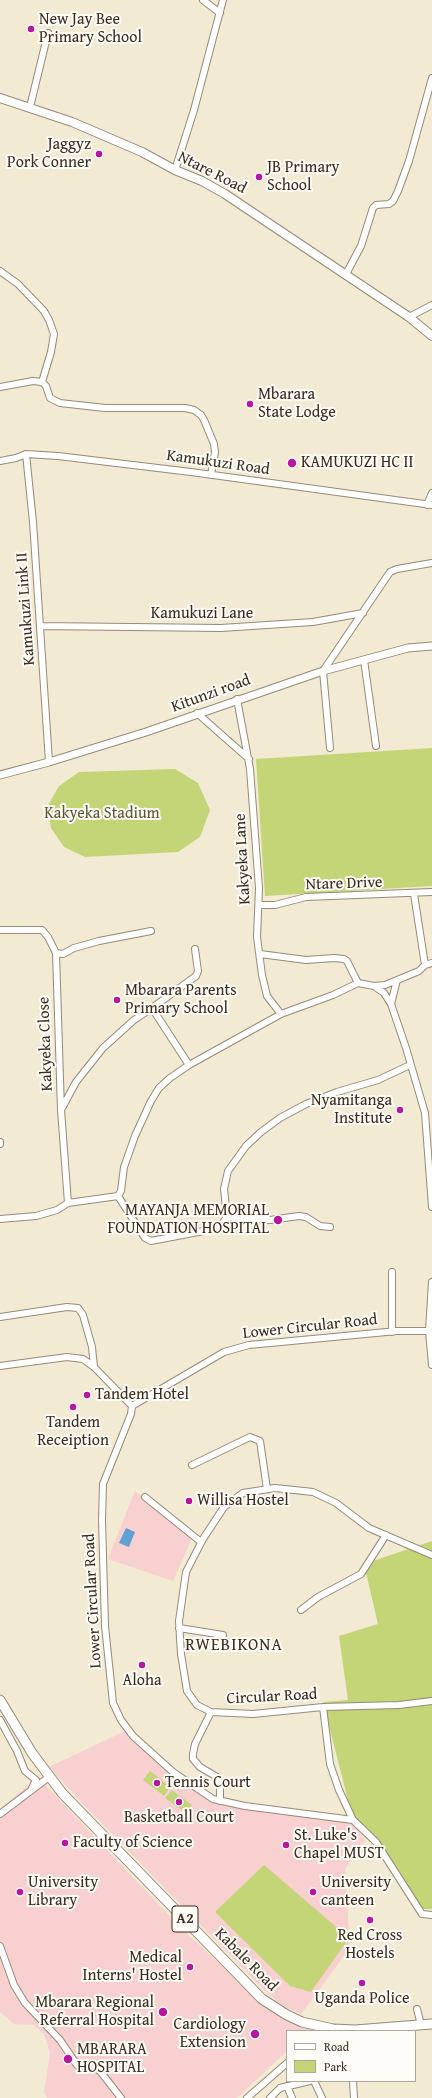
<!DOCTYPE html>
<html>
<head>
<meta charset="utf-8">
<style>
	body { margin:0 }
	#map { position:relative; width:432px; height:2098px; overflow:hidden; background:#f2ead3; font-family:"Gentium Book Plus",serif }
	canvas { display:block }
	.legend { position:absolute; left:286px; top:2030px; width:130px; height:52px; box-sizing:border-box; background:#fdfcf7; border:1px solid #afa8a0; margin:0; padding:5px 7px; list-style:none; font-size:12px; color:#3b2a1e }
	.legend li { display:flex; align-items:center; gap:8px; height:20px }
	.legend b { width:20px; border:1px solid #afa8a0 }
</style>
</head>
<body>
<div id="map">
<canvas width="432" height="2098"></canvas>
<ul class="legend">
<li><b style="height:5px;background:#fff"></b>Road</li>
<li><b style="height:11px;background:#c4d577"></b>Park</li>
</ul>
</div>
<script>
const ctx = document.querySelector('canvas').getContext('2d');
ctx.lineJoin = 'round';
function fill(path, color) { ctx.fillStyle = color; ctx.fill(path, 'evenodd'); }
const shape = rows => new Path2D(rows.map(r => 'M' + r).join(''));
function trace(path, color, width, dash) { ctx.strokeStyle = color; ctx.lineWidth = width; ctx.lineCap = dash ? 'butt' : 'round'; ctx.setLineDash(dash || []); ctx.stroke(path); }
function write(font, color, halo, rows, align = 'center') {
  ctx.font = font + ' "Gentium Book Plus",serif'; ctx.lineWidth = 4; ctx.setLineDash([]); ctx.textBaseline = 'middle'; ctx.strokeStyle = halo; ctx.fillStyle = color; for (const [text, x, y, turn = 0] of rows) {
    ctx.save(); ctx.translate(x, y); ctx.rotate((+turn || 0) * Math.PI / 180); ctx.textAlign = isNaN(turn) ? turn : align; if (halo) ctx.strokeText(text, 0, 0); ctx.fillText(text, 0, 0); ctx.restore();
  }
}
fill(shape([
	[135,1491,192,1538,173,1581,108,1559],
	[125,1731,159,1765,203,1797,228,1806,343,1820,356,1827,365,1840,345,1869,350,1948,301,2014,283,2006,266,1992,84,1805,49,1767],
	[38,1777,178,1925,251,1993,296,2023,311,2029,309,2031,287,2031,287,2051,237,2098,47,2098,44,2092,50,2053,44,2034,34,2025,14,2024,0,2012,0,1809]
]), '#f7d0cf');
fill(shape([
	[432,748,432,886,265,896,256,759],
	[175,769,198,783,210,810,200,837,178,852,85,857,64,847,51,828,47,807,59,786,79,772],
	[432,1541,432,1909,421,1909,352,1816,323,1702,348,1700,339,1636,378,1624,364,1564],
	[150,1771,170,1787,164,1796,143,1780],
	[172,1790,192,1805,186,1813,165,1798],
	[264,1865,349,1938,311,1992,290,1986,215,1912]
]), '#c4d577');
fill(shape([
	[126,1528,135,1532,129,1547,119,1543]
]), '#60a1d3');
const minor = shape([
	[203,0,220,13],
	[30,107,48,33],
	[175,170,194,110,223,0],
	[0,271,18,284,44,311,49,320,54,334,51,352,42,382],
	[346,274,361,246,373,208,376,205,389,204,393,201,398,191,409,161,432,78],
	[409,317,432,305],
	[0,387,33,381,42,382,46,386,50,398,60,403,105,408,185,408,194,410,201,415,204,420,214,444,215,452,211,475],
	[26,454,33,522,49,762],
	[0,461,16,458,26,454,58,456,191,472,432,505],
	[427,505,432,493],
	[40,626,221,628,313,622,363,613],
	[364,660,376,746],
	[237,699,250,769,259,888,257,937,262,975,267,996,281,1014],
	[197,713,249,759],
	[330,748,323,671,390,572,397,569,432,563],
	[414,894,425,965],
	[259,905,275,905,306,897,432,892],
	[0,930,42,930,48,937,56,953,61,1110,68,1203],
	[56,953,63,954,74,948,99,941,151,931],
	[260,954,306,960,334,958,344,959,347,961,358,983],
	[358,983,374,986,384,993,391,1004,406,1048,425,1113,432,1207],
	[374,986,385,985,419,971,425,965,432,963],
	[391,1004,397,980],
	[189,1065,152,1008,196,976,198,971,195,949],
	[62,1108,76,1082,103,1048,134,1020,152,1008],
	[0,1142,0,1144],
	[118,1196,145,1238,151,1241,219,1228,227,1217,224,1189,228,1171,246,1146,261,1132,280,1118,306,1104,337,1092,378,1080,410,1065],
	[118,1196,121,1191,124,1167,135,1136,151,1101,159,1088,170,1078,189,1065,281,1014,333,995,358,983],
	[68,1203,118,1196],
	[227,1217,270,1220,299,1216,306,1217,320,1226,330,1227],
	[0,1219,36,1216,57,1210,68,1203],
	[432,1282,429,1331,432,1365],
	[0,1317,67,1307,78,1308,83,1315,92,1347,94,1367],
	[429,1331,397,1331,249,1345,224,1352,132,1406,131,1414,103,1484,102,1520,105,1626,113,1703,121,1720,133,1736,173,1772,213,1799,245,1806,353,1820,376,1842,422,1914,432,1915],
	[392,1332,392,1272],
	[0,1366,67,1357,83,1359,94,1367,132,1406],
	[192,1465,250,1437,260,1441,267,1489],
	[145,1497,201,1542],
	[432,1555,369,1528,336,1503,313,1492,275,1488,243,1493,224,1507,203,1539,186,1572,179,1621,181,1654,187,1691,197,1705,211,1712,253,1714,323,1707,399,1705,432,1701],
	[301,1610,318,1597,361,1574,386,1535],
	[179,1628,223,1635],
	[323,1707,330,1764,339,1790,353,1820],
	[211,1712,195,1744,193,1754,193,1759,200,1767,217,1777,220,1787,220,1801],
	[0,1720,17,1751,25,1771,36,1780,32,1788],
	[0,1814,49,1777],
	[0,1946,14,1985,25,2003,60,2040,77,2065,95,2068,100,2071,121,2098],
	[417,2009,421,2025],
	[314,2081,322,2098],
	[353,2081,354,2098],
	[287,2086,292,2098],
	[247,2098,287,2063],
	[270,2098,280,2088,310,2081]
]);
const tertiary = shape([
	[0,775,49,762,146,732,323,671,408,648,432,646]
]);
const secondary = shape([
	[0,98,72,122,142,152,175,170,202,181,225,194,409,317,432,336]
]);
const primary = shape([
	[0,1700,32,1753,62,1793,262,1999,287,2015,302,2022,333,2029,355,2030,432,2024]
]);
trace(minor, '#968a78', 8);
trace(tertiary, '#968a78', 9);
trace(secondary, '#968a78', 10);
trace(primary, '#968a78', 11);
trace(minor, '#fff', 6);
trace(tertiary, '#fff', 7);
trace(secondary, '#fff', 8);
trace(primary, '#fff', 9);
for (const [x, y, r, color] of [
	[31,29,4,"#b5179e"],
	[99,154,4,"#b5179e"],
	[259,177,4,"#b5179e"],
	[250,404,4,"#b5179e"],
	[292,463,5,"#b5179e"],
	[117,1000,4,"#b5179e"],
	[400,1110,4,"#b5179e"],
	[278,1220,5,"#b5179e"],
	[87,1395,4,"#b5179e"],
	[73,1407,4,"#b5179e"],
	[189,1501,4,"#b5179e"],
	[142,1665,4,"#b5179e"],
	[157,1783,4,"#b5179e"],
	[179,1802,4,"#b5179e"],
	[65,1843,4,"#b5179e"],
	[286,1845,4,"#b5179e"],
	[20,1892,4,"#b5179e"],
	[313,1892,4,"#b5179e"],
	[370,1920,4,"#b5179e"],
	[190,1967,4,"#b5179e"],
	[362,1983,4,"#b5179e"],
	[163,2012,5,"#b5179e"],
	[255,2034,5,"#b5179e"],
	[68,2059,5,"#b5179e"]
]) { const dot = new Path2D(); dot.arc(x, y, r, 0, 2 * Math.PI); ctx.fillStyle = color; ctx.fill(dot); trace(dot, '#fdfcf7', 1.5); }
for (const [x, y, w] of [
	[185,1919,26]
]) { const box = new Path2D(); box.roundRect(x - w / 2, y - 13, w, 26, 3); ctx.fillStyle = '#fdfcf7'; ctx.fill(box); trace(box, '#3b2a1e', 1); }
write('bold 15px', '#3b2a1e', null, [
	["A2",185,1919]
]);
write('16px', '#3b2a1e', '#fdfcf7', [
	["New Jay Bee",39,20],
	["Primary School",39,38],
	["Jaggyz",91,145,"right"],
	["Pork Conner",91,163,"right"],
	["JB Primary",267,168],
	["School",267,186],
	["Mbarara",258,395],
	["State Lodge",258,413],
	["KAMUKUZI HC II",301,463],
	["Mbarara Parents",125,991],
	["Primary School",125,1009],
	["Nyamitanga",392,1101,"right"],
	["Institute",392,1119,"right"],
	["MAYANJA MEMORIAL",269,1211,"right"],
	["FOUNDATION HOSPITAL",269,1229,"right"],
	["Tandem Hotel",95,1395],
	["Tandem",73,1423,"center"],
	["Receiption",73,1441,"center"],
	["Willisa Hostel",197,1501],
	["Aloha",142,1681,"center"],
	["Tennis Court",165,1783],
	["Basketball Court",179,1818,"center"],
	["St. Luke's",294,1836],
	["Chapel MUST",294,1854],
	["Faculty of Science",73,1843],
	["University",28,1883],
	["Library",28,1901],
	["University",321,1883],
	["canteen",321,1901],
	["Red Cross",370,1936,"center"],
	["Hostels",370,1954,"center"],
	["Medical",182,1958,"right"],
	["Interns' Hostel",182,1976,"right"],
	["Uganda Police",362,1999,"center"],
	["Mbarara Regional",154,2003,"right"],
	["Referral Hospital",154,2021,"right"],
	["Cardiology",246,2025,"right"],
	["Extension",246,2043,"right"],
	["MBARARA",77,2050],
	["HOSPITAL",77,2068]
], 'left');
write('16px', '#3b2a1e', '#fdfcf7', [
	["Ntare Road",212,173,27],
	["Kamukuzi Road",218,463,8],
	["Kamukuzi Link II",26,609,-94],
	["Kamukuzi Lane",202,614],
	["Kitunzi road",211,694,-20],
	["Kakyeka Lane",243,859,-93],
	["Ntare Drive",344,884,-2],
	["Kakyeka Close",46,1044,-92],
	["Lower Circular Road",310,1327,-6],
	["Lower Circular Road",93,1601,-93],
	["Circular Road",272,1697,-3],
	["Kabale Road",246,1960,45]
]);
write('16px', '#5d5534', '#fdfcf7', [
	["Kakyeka Stadium",102,814]
]);
ctx.letterSpacing = '1px';
write('17px', '#3b2a1e', '#fdfcf7', [
	["RWEBIKONA",234,1646]
]);
ctx.letterSpacing = '0px';
</script>
</body>
</html>
